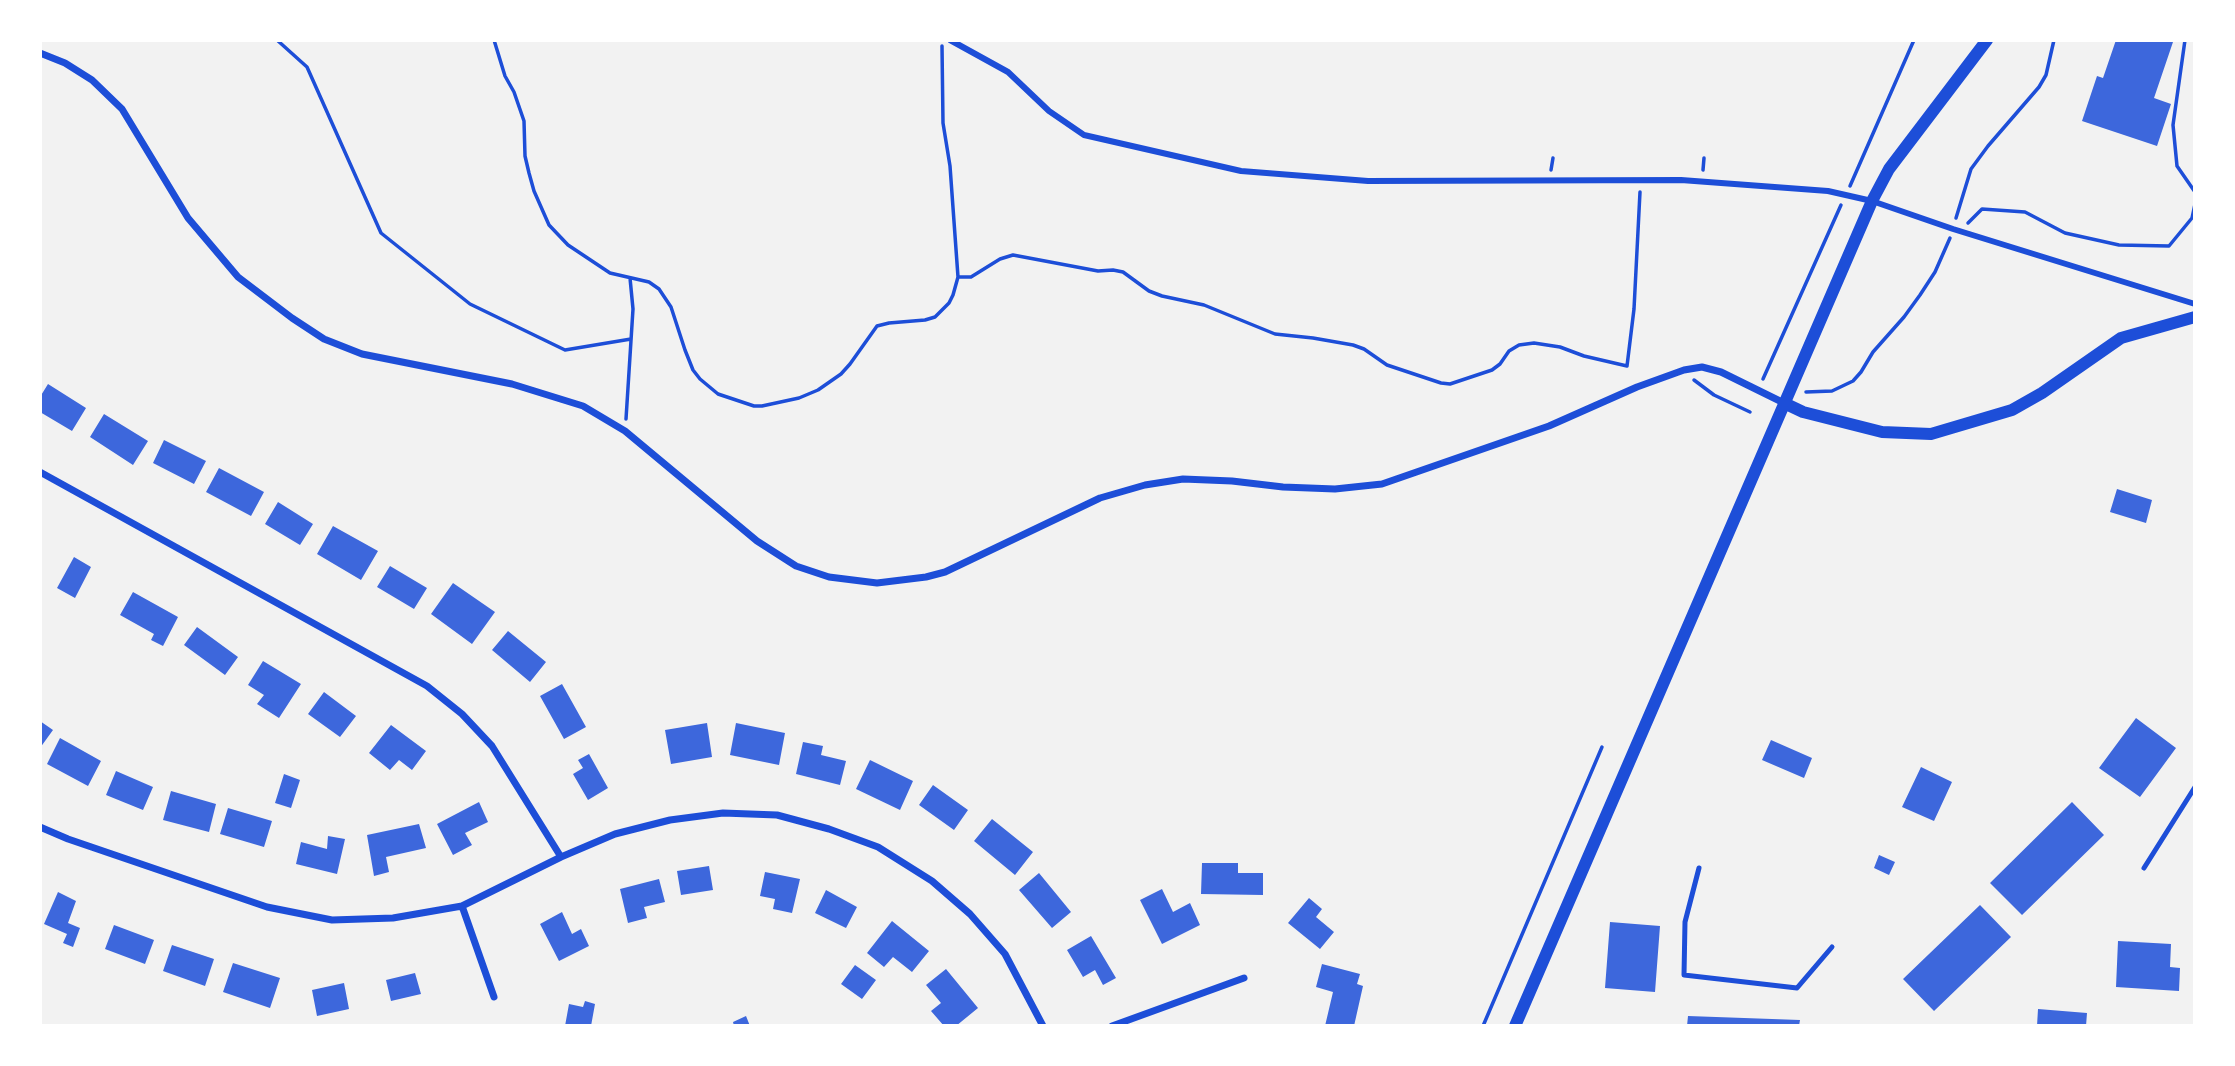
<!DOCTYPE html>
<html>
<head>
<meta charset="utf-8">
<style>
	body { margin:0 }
	#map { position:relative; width:2235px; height:1066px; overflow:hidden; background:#f2f2f2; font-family:"IBM Plex Sans",sans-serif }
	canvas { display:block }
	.frame { position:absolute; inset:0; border:42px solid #fff; pointer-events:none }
</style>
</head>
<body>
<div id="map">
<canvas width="2235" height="1066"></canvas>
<div class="frame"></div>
</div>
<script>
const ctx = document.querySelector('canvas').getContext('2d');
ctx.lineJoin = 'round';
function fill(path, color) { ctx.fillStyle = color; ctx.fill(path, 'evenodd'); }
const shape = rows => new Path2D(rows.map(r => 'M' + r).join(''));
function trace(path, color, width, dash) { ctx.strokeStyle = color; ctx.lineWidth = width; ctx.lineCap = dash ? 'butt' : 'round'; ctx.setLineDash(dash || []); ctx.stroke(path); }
fill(shape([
	[2116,40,2173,42,2154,98,2171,104,2157,146,2082,121,2097,76,2103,78],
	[48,384,86,408,72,431,40,412,40,397],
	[104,414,148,441,133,465,90,437],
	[164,440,206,461,194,484,153,463],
	[219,468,264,492,251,516,206,492],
	[2117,489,2152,500,2146,523,2110,512],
	[278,502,313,524,300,545,265,524],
	[333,526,378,551,361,580,317,554],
	[74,557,91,567,75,598,57,588],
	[390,566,427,588,414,609,377,587],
	[453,583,495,612,472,644,431,614],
	[133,592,178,617,163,646,151,640,154,634,120,615],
	[197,627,238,657,225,675,184,645],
	[508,631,546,662,530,682,492,650],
	[263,661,301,684,279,718,257,704,264,695,248,685],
	[562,684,586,727,564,739,540,696],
	[324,692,356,716,340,737,308,714],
	[2136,718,2176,748,2140,797,2099,768],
	[40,721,53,730,40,748],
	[707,723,712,757,671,764,665,730],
	[736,723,785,733,779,765,730,755],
	[391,725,426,751,412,770,399,760,390,770,369,753],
	[60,738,101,761,88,786,47,764],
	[1771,740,1812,758,1804,778,1762,760],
	[803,742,823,746,821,755,846,761,840,785,796,774],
	[589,754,608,788,588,800,573,774,583,768,578,760],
	[870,760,913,781,900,810,856,789],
	[1921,767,1952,782,1934,821,1902,807],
	[116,771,153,787,143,810,106,795],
	[284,774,300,780,291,808,275,803],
	[933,785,968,810,954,830,919,805],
	[171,791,216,804,209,832,163,820],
	[479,802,488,822,465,833,472,845,453,855,437,824],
	[2072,802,2104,835,2022,915,1990,883],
	[228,808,272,821,264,847,220,834],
	[992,819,1033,852,1015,875,974,841],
	[419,824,426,848,386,857,389,872,374,876,367,835],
	[328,836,345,839,337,874,296,864,301,842,327,849],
	[1879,855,1895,862,1889,875,1874,868],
	[1202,863,1238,863,1238,873,1263,873,1263,895,1201,894],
	[709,866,713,890,681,895,677,871],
	[765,872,800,879,792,913,773,909,775,899,760,896],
	[1039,873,1071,912,1052,928,1019,890],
	[659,879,665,902,644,907,647,918,628,923,620,889],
	[1162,889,1173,912,1190,903,1200,925,1162,944,1140,900],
	[826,890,857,907,846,928,815,913],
	[58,892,76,901,68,923,80,928,73,947,63,943,67,934,44,924],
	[1309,898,1322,909,1316,917,1334,932,1320,949,1288,923],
	[1980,905,2011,937,1934,1011,1903,979],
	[562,912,572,934,581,929,589,946,559,961,540,924],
	[892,921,929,951,912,972,893,957,884,967,867,953],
	[1610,922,1660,926,1655,992,1605,988],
	[114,925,154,940,145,964,105,949],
	[1091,936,1116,978,1103,985,1095,970,1083,977,1067,950],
	[2118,941,2171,944,2170,967,2180,968,2179,991,2116,987],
	[172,945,214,959,205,986,163,971],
	[233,963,280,978,270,1008,223,992],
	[1322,964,1360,974,1357,984,1363,986,1354,1026,1325,1026,1333,992,1316,987],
	[855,965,876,980,862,999,841,984],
	[946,969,978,1008,956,1026,944,1026,931,1011,941,1003,926,985],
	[415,973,421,994,391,1001,386,980],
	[344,983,349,1009,317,1016,312,990],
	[585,1001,595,1004,591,1026,565,1026,569,1004,583,1007],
	[2038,1009,2087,1013,2086,1026,2037,1026],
	[746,1016,750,1026,734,1026,733,1022],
	[1688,1016,1800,1020,1799,1026,1687,1026]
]), '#3d67dc');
trace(shape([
	[277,40,307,67,381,233,470,304,565,350,631,339],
	[494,40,505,76,514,92,524,121,525,156,529,173,534,191,549,225,568,245,610,273,649,282,659,289,671,307,685,350,693,370,700,379,718,394,754,406,762,406,799,398,818,390,841,374,850,364,877,326,889,323,925,320,935,317,949,303,953,295,958,277,950,166,943,123,942,46],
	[2185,40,2173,125,2177,166,2195,192],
	[1551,170,1553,158],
	[1703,170,1704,158],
	[1850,186,1914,40],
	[1956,218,1971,169,1988,146,2039,87,2046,75,2054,40],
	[1968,223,1982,209,2025,212,2065,233,2119,245,2169,246,2192,218,2195,204],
	[958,277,971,277,1000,259,1013,255,1098,271,1113,270,1123,272,1149,291,1162,296,1204,305,1275,334,1313,338,1353,345,1364,349,1387,365,1441,383,1450,384,1492,370,1500,364,1509,351,1519,345,1534,343,1560,347,1584,356,1627,366,1634,309,1640,192],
	[1763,379,1841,205],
	[1694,380,1714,395,1750,412],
	[1806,392,1832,391,1853,381,1861,372,1873,352,1904,317,1920,295,1935,272,1950,238],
	[626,419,633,309,630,278],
	[1483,1026,1602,747]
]), '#1d4ed8', 3.5);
trace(shape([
	[1699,868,1685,922,1684,975,1797,988,1832,947],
	[2144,868,2195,787]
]), '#1d4ed8', 5);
trace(shape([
	[950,40,1008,72,1049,111,1084,135,1241,171,1368,181,1681,180,1828,191,1872,201,1953,229,2195,304]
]), '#1d4ed8', 6);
trace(shape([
	[40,53,65,63,92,80,122,109,188,218,238,277,292,318,324,339,362,354,512,384,583,406,625,431,757,541,796,566,829,577,877,583,926,577,945,572,1100,498,1145,485,1183,479,1232,481,1283,487,1335,489,1382,484,1549,426,1637,387,1684,370,1702,367,1721,372,1784,403],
	[40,472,427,686,462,714,492,746,561,857],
	[40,827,68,839,267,907,332,920,393,918,462,906,561,857,615,834,670,820,723,813,777,815,829,829,878,847,932,881,970,914,1005,954,1043,1026],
	[462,906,494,997],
	[1112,1026,1244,978]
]), '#1d4ed8', 7);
trace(shape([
	[1784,403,1803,412,1882,432,1931,434,2012,410,2042,393,2121,338,2195,317],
	[1515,1026,1872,201,1889,169,1987,40]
]), '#1d4ed8', 12);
</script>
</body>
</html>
